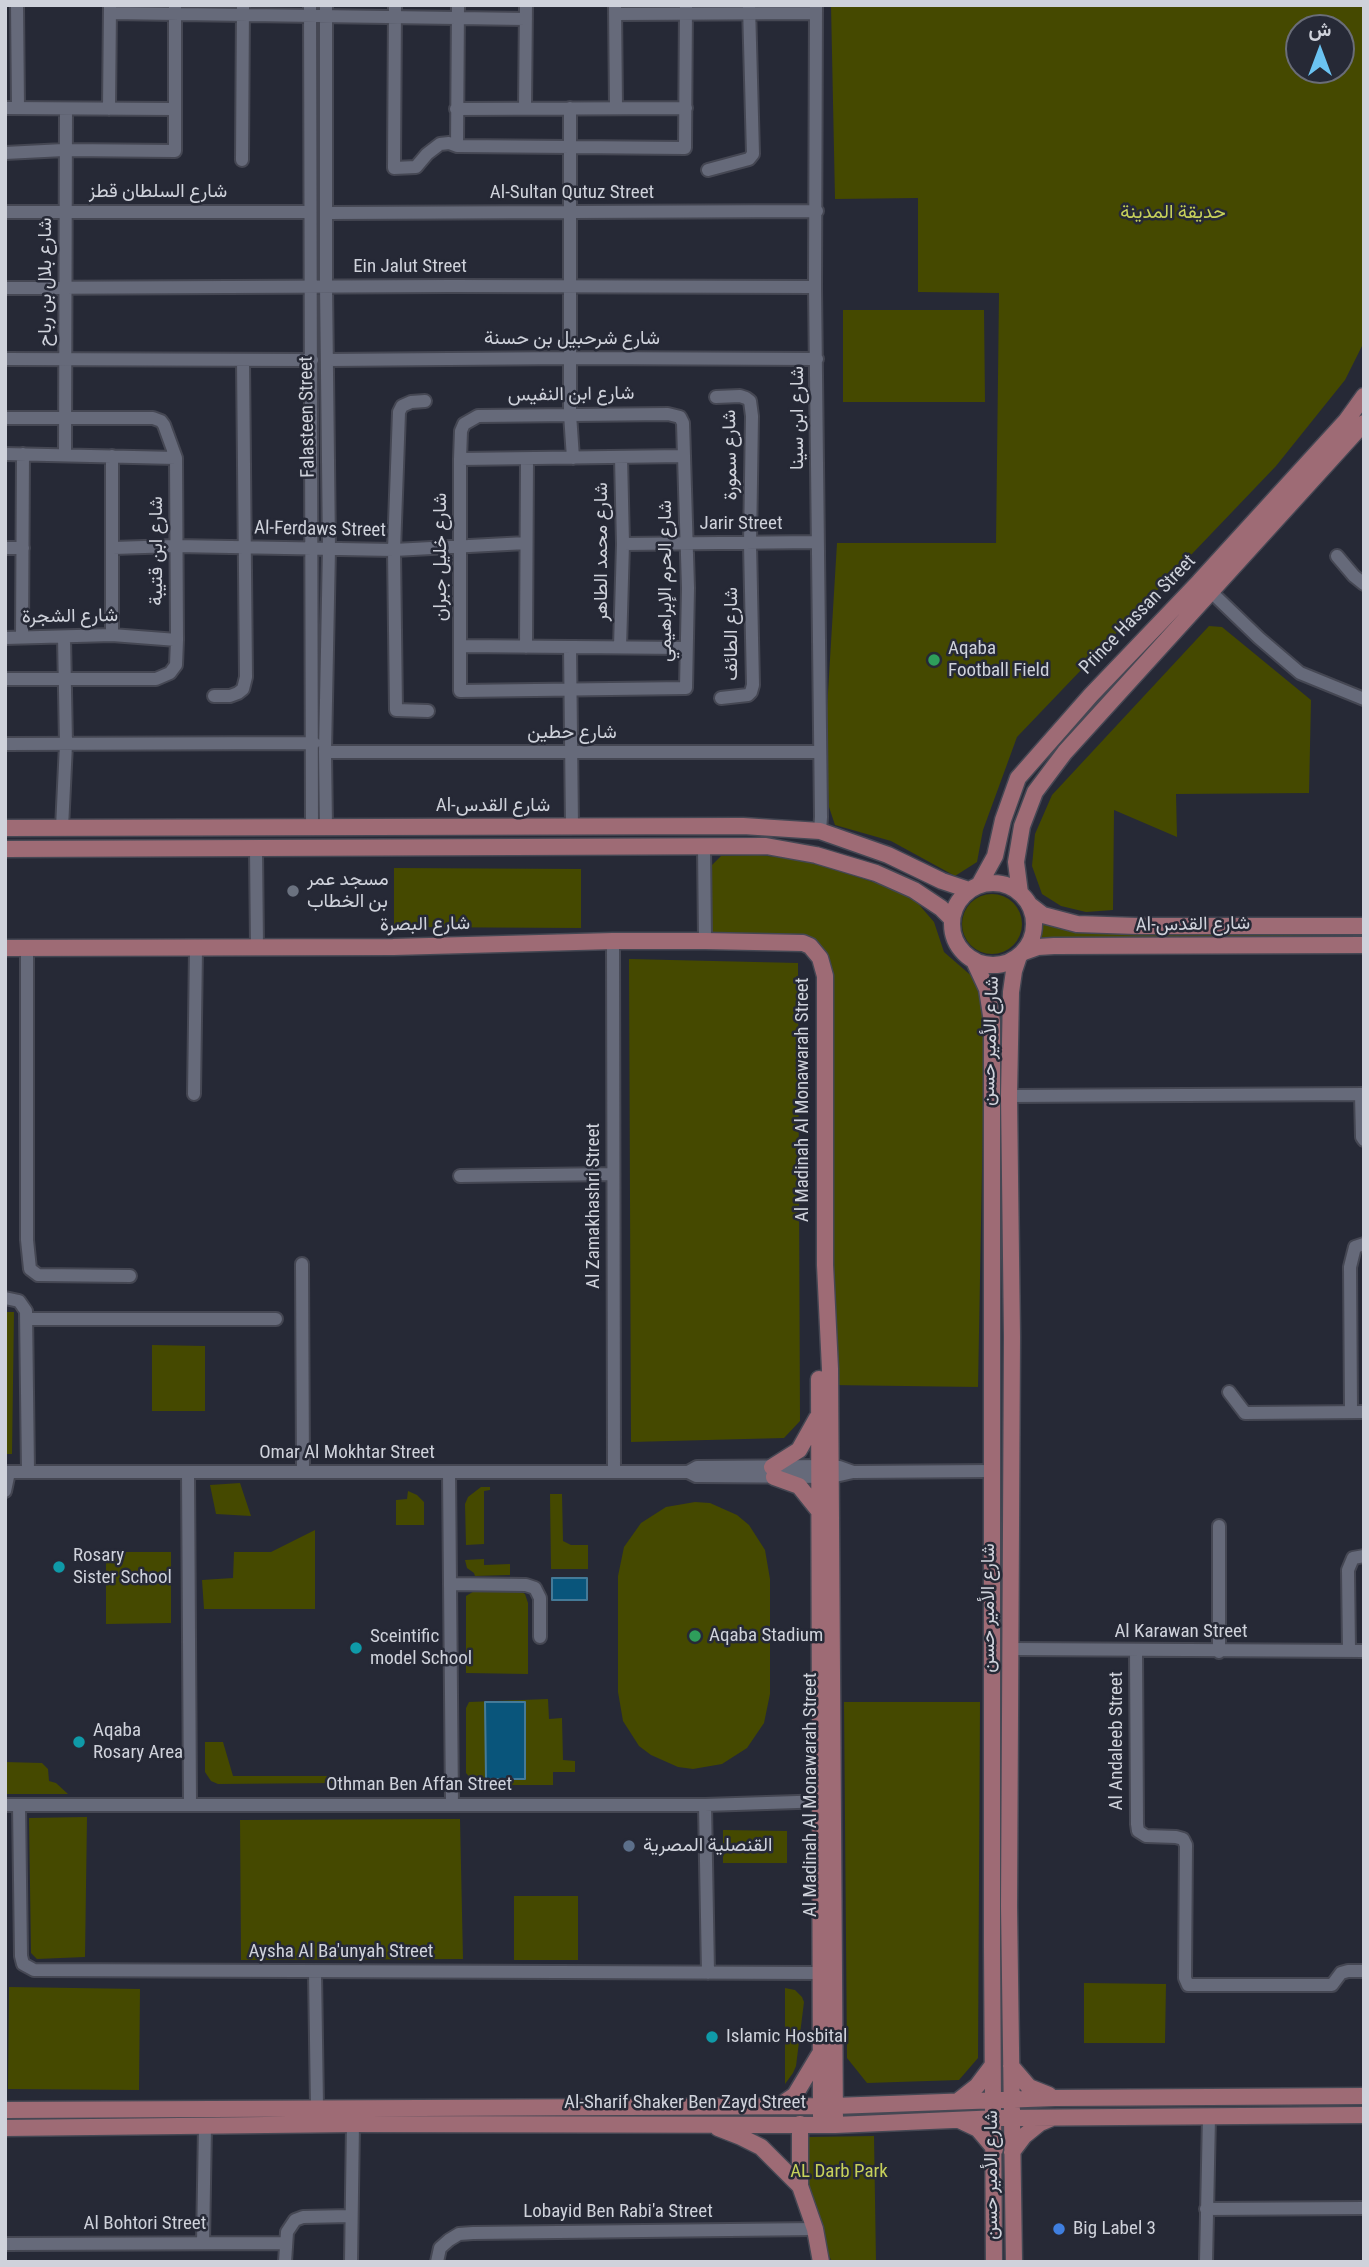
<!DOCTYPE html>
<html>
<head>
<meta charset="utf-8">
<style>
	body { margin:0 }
	#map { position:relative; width:1369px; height:2267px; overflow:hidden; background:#262936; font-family:"Roboto Condensed",Vazirmatn,sans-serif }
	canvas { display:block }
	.frame { position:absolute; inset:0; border:7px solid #cfd2db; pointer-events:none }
	.north { position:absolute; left:1285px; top:14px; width:70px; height:70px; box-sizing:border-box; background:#262936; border:2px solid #6a6d78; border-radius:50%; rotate:0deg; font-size:19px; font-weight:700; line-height:28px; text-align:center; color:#cfd2db }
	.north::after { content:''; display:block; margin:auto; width:24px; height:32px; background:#6bc3f2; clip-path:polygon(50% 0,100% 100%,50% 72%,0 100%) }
</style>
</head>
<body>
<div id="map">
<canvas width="1369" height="2267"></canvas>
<div class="frame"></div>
<div class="north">ش</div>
</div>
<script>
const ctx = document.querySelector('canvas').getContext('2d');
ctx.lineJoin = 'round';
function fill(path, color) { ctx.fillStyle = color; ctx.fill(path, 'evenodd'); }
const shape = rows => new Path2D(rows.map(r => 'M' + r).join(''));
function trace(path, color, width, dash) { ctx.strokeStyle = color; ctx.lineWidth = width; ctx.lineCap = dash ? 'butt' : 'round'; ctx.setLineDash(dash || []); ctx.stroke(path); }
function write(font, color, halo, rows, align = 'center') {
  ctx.font = font + ' "Roboto Condensed",Vazirmatn,sans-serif'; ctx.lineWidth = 5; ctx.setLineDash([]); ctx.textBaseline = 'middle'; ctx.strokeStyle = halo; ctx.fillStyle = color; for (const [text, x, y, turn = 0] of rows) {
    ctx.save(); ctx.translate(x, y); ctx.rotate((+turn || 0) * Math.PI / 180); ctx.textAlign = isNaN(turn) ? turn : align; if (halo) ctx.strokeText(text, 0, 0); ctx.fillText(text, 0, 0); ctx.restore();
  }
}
fill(shape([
	[831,5,1364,5,1364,342,1345,380,1276,466,1017,737,983,830,977,862,955,876,891,841,835,825,829,807,825,742,837,543,996,543,999,293,918,292,918,198,835,199],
	[1299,28,1341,28,1341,70,1299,70],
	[843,310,984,310,985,402,843,402],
	[1209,626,1222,627,1311,700,1309,793,1176,794,1177,837,1114,810,1113,910,1086,912,1061,906,1042,894,1032,866,1035,834,1052,795],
	[758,855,806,860,879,884,915,900,934,922,944,952,975,979,985,1007,978,1387,830,1385,825,960,805,940,712,934,710,867,721,856],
	[394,868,581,869,581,928,394,927],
	'962 924a30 30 0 1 1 60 0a30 30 0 1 1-60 0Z',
	[1041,923,1069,930,1344,933,1342,935,1290,936,1271,940,1040,942,1042,930],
	[629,959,798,963,800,1421,784,1438,631,1442],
	[5,1312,14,1312,12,1454,5,1454],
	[152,1345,205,1346,205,1411,152,1411],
	[240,1483,251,1516,216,1514,210,1485],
	[481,1487,490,1487,490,1490,484,1491,484,1544,466,1545,465,1504,468,1497],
	[408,1491,417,1495,424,1502,424,1525,396,1525,396,1500,407,1499],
	[550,1494,562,1494,563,1541,571,1545,588,1545,588,1569,551,1569],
	[695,1502,710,1503,737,1515,749,1525,765,1550,770,1579,770,1694,764,1723,747,1748,722,1764,693,1769,678,1767,651,1755,639,1746,623,1721,618,1692,618,1576,624,1547,641,1523,666,1507],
	[315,1530,315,1609,204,1609,202,1580,233,1578,234,1552,271,1552],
	[106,1552,171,1552,171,1623,106,1624],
	[484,1559,484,1565,510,1564,510,1575,475,1576,474,1573,467,1568,465,1560],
	[476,1590,520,1591,525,1594,528,1603,528,1674,466,1673,466,1596],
	[548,1699,549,1719,562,1718,563,1760,575,1761,575,1772,553,1772,553,1785,481,1785,473,1781,466,1773,466,1708,469,1702],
	[844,1702,980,1702,978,2058,959,2080,867,2083,847,2058],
	[205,1742,223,1742,233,1776,333,1776,333,1783,218,1784,211,1781,205,1772],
	[5,1762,42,1763,48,1769,49,1781,56,1783,68,1794,5,1794],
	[87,1817,85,1957,37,1959,31,1953,29,1818],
	[460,1819,463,1959,241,1960,240,1820],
	[723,1830,787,1831,787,1863,723,1863],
	[514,1896,578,1896,578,1960,514,1960],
	[1084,1983,1166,1984,1165,2043,1084,2043],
	[9,1987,140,1989,139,2090,8,2089],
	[785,1988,795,1990,802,1997,804,2002,796,2066,793,2073,785,2084],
	[874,2136,876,2262,832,2262,825,2247,801,2161,809,2137]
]), '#454900');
const water = shape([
	[552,1578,587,1578,587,1600,552,1600,552,1578],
	[485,1702,525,1702,525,1779,486,1779,485,1702]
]);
fill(water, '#09557b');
trace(water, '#447a98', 2);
const minor = shape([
	[17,5,18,108],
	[310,5,312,828],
	[326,5,326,286,329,548,325,752,326,828],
	[395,5,394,168,416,167,427,154,440,144,449,143,457,146,685,148,686,5],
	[615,5,616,108],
	[816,5,815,287,821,817,820,831],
	[110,13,526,19],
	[615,14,816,13],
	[5,108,174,109],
	[525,108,526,5],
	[570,108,570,414,573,458],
	[109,109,110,7],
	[456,109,686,108],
	[457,146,458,5],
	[5,153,64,150,175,151,175,5],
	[242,160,243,5],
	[708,170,749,159,753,154,749,6],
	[5,212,310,212],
	[326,213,817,211],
	[5,288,452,286,815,287],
	[5,359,312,360],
	[327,360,571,358,817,359],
	[716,397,740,396,746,398,750,401,752,416,750,544,753,685,751,692,748,695,721,698],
	[425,401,411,402,402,406,399,412,394,550,396,710,428,711],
	[668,414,680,417,683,423,688,588,686,688,460,691,460,459,461,431,464,424,478,416,668,414],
	[5,418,153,418,161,421,164,425,176,458,177,640,176,665,170,673,156,679,5,679],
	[5,454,176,458],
	[65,455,66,109],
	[112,456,112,635],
	[460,459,684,456],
	[623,544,817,542],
	[5,548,23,548],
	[113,548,176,546,394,550,526,543],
	[1337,556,1354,576,1364,584],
	[1205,586,1259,638,1300,673,1364,699],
	[22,637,23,454],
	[5,638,112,635,177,640],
	[460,646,686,648],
	[526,647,527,459],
	[570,647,572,827],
	[620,647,623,544,621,457],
	[214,696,230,696,238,693,243,689,246,677,243,360],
	[5,744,314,743],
	[325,752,820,752],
	[62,828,66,744,64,637],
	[704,846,705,941],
	[256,849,257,948],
	[613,941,614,1472],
	[27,948,27,1240,30,1269,38,1275,130,1276],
	[194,1094,196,949],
	[1361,1094,1362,1137,1364,1140],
	[1009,1096,1364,1094],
	[460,1176,613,1174],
	[302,1264,303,1472],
	[5,1298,19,1301,26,1311,28,1472],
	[26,1319,276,1319],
	[1229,1392,1245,1413,1364,1412],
	[1351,1411,1350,1267,1355,1247,1364,1244],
	[5,1472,688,1472,696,1476,831,1477,853,1472,993,1471],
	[188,1472,190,1804],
	[449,1472,452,1805],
	[688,1472,697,1467,831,1466,839,1467,853,1472],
	[5,1491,9,1472],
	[450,1584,526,1585,535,1588,540,1598,540,1637],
	[1011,1649,1364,1651],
	[1136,1651,1137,1824,1138,1831,1146,1836,1176,1837,1183,1839,1186,1845,1185,1978,1188,1985,1332,1985,1341,1973,1348,1971,1364,1971],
	[1349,1651,1348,1570,1353,1558,1364,1556],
	[1219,1652,1219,1526],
	[5,1805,705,1805,828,1801],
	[19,1805,21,1956,23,1964,34,1970,820,1973],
	[705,1805,708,1973],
	[315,1972,317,2107],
	[1206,2209,1364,2208],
	[203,2243,205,2126],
	[5,2244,286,2243],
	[285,2262,287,2232,295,2220,303,2217,350,2216],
	[351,2262,353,2124],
	[437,2262,440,2248,449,2240,459,2234,473,2233,815,2229],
	[1206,2262,1209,2116]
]);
const major = shape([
	[5,828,743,826,820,831,888,855,942,881,969,890],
	[5,849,766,846,816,855,876,873,914,890,941,908,952,919],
	'952 924a41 41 0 1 1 82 0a41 41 0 1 1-82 0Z',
	[979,885,995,856,1003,820,1018,778,1091,695,1199,582,1346,421,1364,396],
	[1020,893,1016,862,1022,826,1035,792,1065,752,1364,423],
	[1030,905,1043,915,1077,924,1137,926,1364,926],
	[5,948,393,947,613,941,705,941,803,943,810,946,820,958,825,976,825,1265,830,1369,835,2125],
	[1024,952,1038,947,1054,946,1364,945],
	[974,961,987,989,992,1022,992,1947,994,2262],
	[819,1379,821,2116],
	[772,1467,799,1450,817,1418],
	[774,1477,799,1486,819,1511],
	[1011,2066,1029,2087,1049,2095],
	[958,2101,977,2086,992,2066],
	[779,2106,795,2095,819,2055],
	[5,2110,834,2106,1055,2098,1364,2096],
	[959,2120,978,2129,995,2149],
	[800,2124,800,2186],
	[5,2128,353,2124,835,2125,1000,2118,1364,2115],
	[718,2128,741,2137,761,2147,800,2186,815,2229,821,2262],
	[1012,2152,1024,2136,1040,2123,1052,2118],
	[1014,2262,1009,1906,1012,1337,1009,1096,1011,992,1014,971,1019,956]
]);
trace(minor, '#454753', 16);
trace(major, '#454753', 19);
trace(minor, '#666a7a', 12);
trace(major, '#9e6b75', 16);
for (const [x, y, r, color] of [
	[934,660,7,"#2e9e5b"],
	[293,891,7,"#6b7280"],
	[59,1567,7,"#0f9aa8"],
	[695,1636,7,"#2e9e5b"],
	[356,1648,7,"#0f9aa8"],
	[79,1742,7,"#0f9aa8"],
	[629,1846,7,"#5c6f8a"],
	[712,2037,7,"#0f9aa8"],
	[1059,2229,7,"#3f7fe0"]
]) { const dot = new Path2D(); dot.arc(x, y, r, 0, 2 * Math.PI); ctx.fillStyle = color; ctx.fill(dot); trace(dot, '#262936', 2.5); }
write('19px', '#cfd2db', '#262936', [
	["شارع السلطان قطز",158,192],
	["Al-Sultan Qutuz Street",572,193],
	["Ein Jalut Street",410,267],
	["شارع بلال بن رباح",46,282,-90],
	["شارع شرحبيل بن حسنة",572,339],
	["شارع ابن النفيس",571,395,-1],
	["Falasteen Street",308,417,-91],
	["شارع ابن سينا",798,418,-90],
	["شارع سمورة",731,455,-91],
	["Jarir Street",741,524],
	["Al-Ferdaws Street",320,530,1],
	["شارع ابن قتيبة",157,551,-90],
	["شارع محمد الطاهر",602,552,-90],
	["شارع خليل جبران",441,557,-90],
	["شارع الحرم الإبراهيمي",666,581,-90],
	["Prince Hassan Street",1138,615,-46],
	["شارع الشجرة",70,617,-1],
	["شارع الطائف",732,634,-90],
	["شارع حطين",572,733],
	["Al-شارع القدس",493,806],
	["شارع البصرة",425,925,-1],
	["Al-شارع القدس",1193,925,-1],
	["شارع الأمير حسن",991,1041,-88],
	["Al Madinah Al Monawarah Street",803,1100,-90],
	["Al Zamakhashri Street",594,1206,-90],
	["Omar Al Mokhtar Street",347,1453],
	["شارع الأمير حسن",989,1608,-90],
	["Al Karawan Street",1181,1632],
	["Al Andaleeb Street",1117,1741,-90],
	["Othman Ben Affan Street",419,1785],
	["Al Madinah Al Monawarah Street",811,1795,-90],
	["Aysha Al Ba'unyah Street",341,1952],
	["Al-Sharif Shaker Ben Zayd Street",685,2103],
	["شارع الأمير حسن",992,2175,-90],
	["Lobayid Ben Rabi'a Street",618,2212],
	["Al Bohtori Street",145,2224]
]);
write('19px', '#c7d15a', '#262936', [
	["حديقة المدينة",1173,213],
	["AL Darb Park",839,2172]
]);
write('19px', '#cfd2db', '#262936', [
	["Aqaba",948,649],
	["Football Field",948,671],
	["مسجد عمر",307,880],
	["بن الخطاب",307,902],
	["Rosary",73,1556],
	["Sister School",73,1578],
	["Aqaba Stadium",709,1636],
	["Sceintific",370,1637],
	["model School",370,1659],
	["Aqaba",93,1731],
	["Rosary Area",93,1753],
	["القنصلية المصرية",643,1846],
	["Islamic Hosbital",726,2037],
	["Big Label 3",1073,2229]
], 'left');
</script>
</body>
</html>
